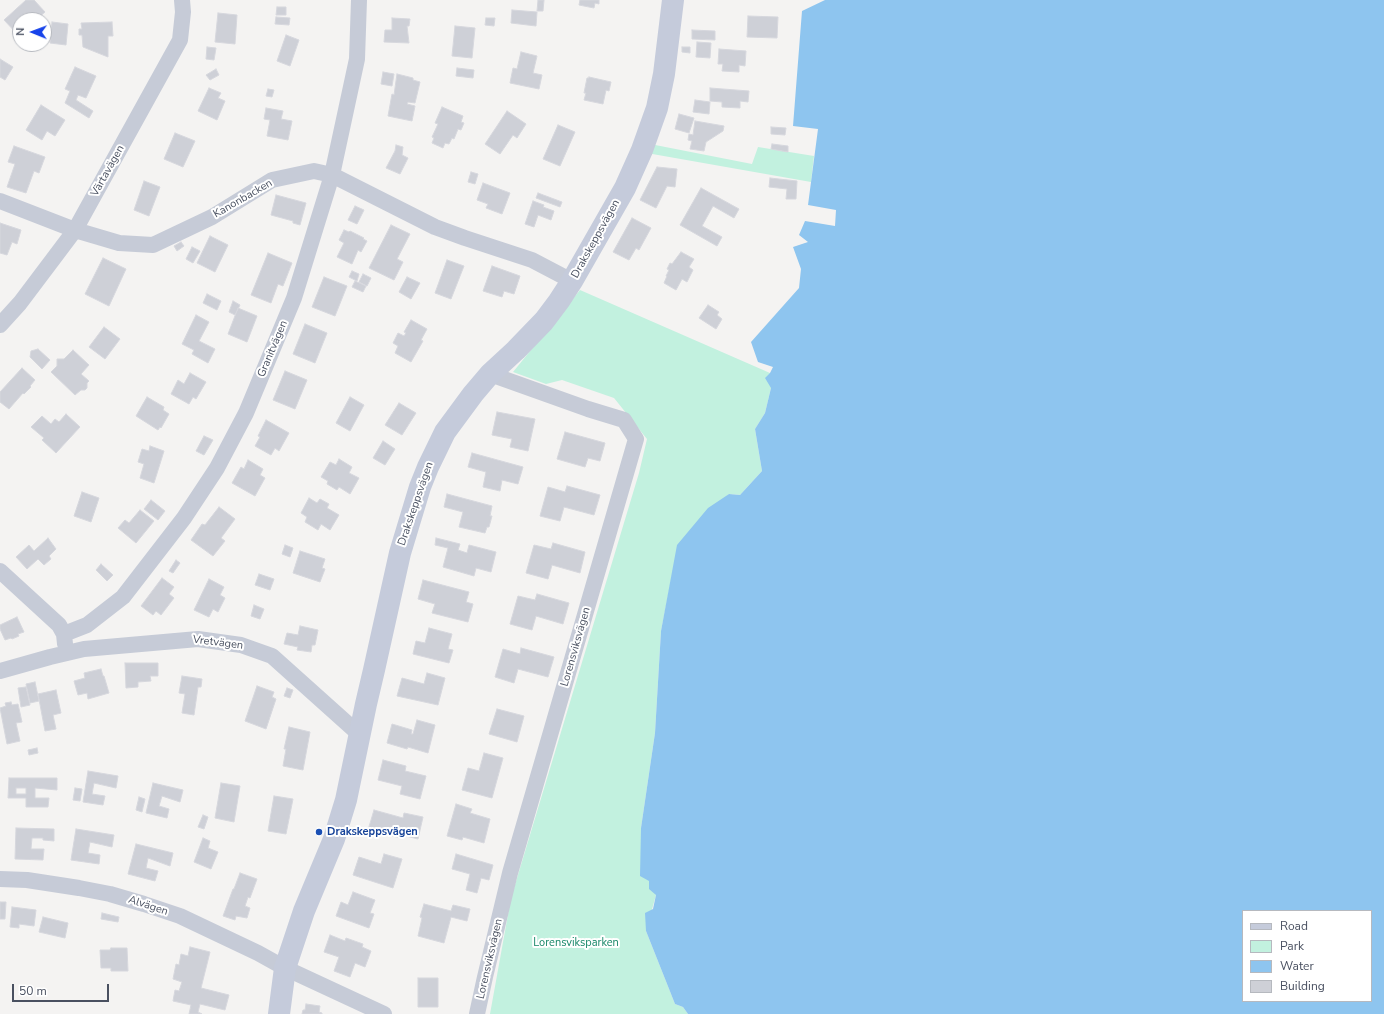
<!DOCTYPE html>
<html>
<head>
<meta charset="utf-8">
<style>
	body { margin:0 }
	#map { position:relative; width:1384px; height:1014px; overflow:hidden; background:#f4f3f2; font-family:"Nunito Sans",sans-serif }
	canvas { display:block }
	.legend { position:absolute; left:1242px; top:910px; width:130px; height:92px; box-sizing:border-box; background:#fff; border:1px solid #b6b9bf; margin:0; padding:5px 7px; list-style:none; font-size:12px; color:#495060 }
	.legend li { display:flex; align-items:center; gap:8px; height:20px }
	.legend b { width:20px; border:1px solid #b6b9bf }
	.north { position:absolute; left:12px; top:12px; width:40px; height:40px; box-sizing:border-box; background:#fff; border:1px solid #b6b9bf; border-radius:50%; rotate:271deg; font-size:11px; font-weight:700; line-height:16px; text-align:center; color:#495060 }
	.north::after { content:''; display:block; margin:auto; width:14px; height:18px; background:#1743ea; clip-path:polygon(50% 0,100% 100%,50% 72%,0 100%) }
	.scale { position:absolute; left:12px; top:984px; width:97px; height:18px; box-sizing:border-box; border:2px solid #495060; border-top:0; padding-left:5px; font-size:12px; line-height:14px; white-space:nowrap; color:#495060; -webkit-text-stroke:3px #fff; paint-order:stroke }
</style>
</head>
<body>
<div id="map">
<canvas width="1384" height="1014"></canvas>
<ul class="legend">
<li><b style="height:5px;background:#c5cbdb"></b>Road</li>
<li><b style="height:11px;background:#c2f1df"></b>Park</li>
<li><b style="height:11px;background:#8ec5ef"></b>Water</li>
<li><b style="height:11px;background:#ced0d7"></b>Building</li>
</ul>
<div class="north">N</div>
<div class="scale">50 m</div>
</div>
<script>
const ctx = document.querySelector('canvas').getContext('2d');
ctx.lineJoin = 'round';
function fill(path, color) { ctx.fillStyle = color; ctx.fill(path, 'evenodd'); }
const shape = rows => new Path2D(rows.map(r => 'M' + r).join(''));
function trace(path, color, width, dash) { ctx.strokeStyle = color; ctx.lineWidth = width; ctx.lineCap = dash ? 'butt' : 'round'; ctx.setLineDash(dash || []); ctx.stroke(path); }
function write(font, color, halo, rows, align = 'center') {
  ctx.font = font + ' "Nunito Sans",sans-serif'; ctx.lineWidth = 4; ctx.setLineDash([]); ctx.textBaseline = 'middle'; ctx.strokeStyle = halo; ctx.fillStyle = color; for (const [text, x, y, turn = 0] of rows) {
    ctx.save(); ctx.translate(x, y); ctx.rotate((+turn || 0) * Math.PI / 180); ctx.textAlign = isNaN(turn) ? turn : align; if (halo) ctx.strokeText(text, 0, 0); ctx.fillText(text, 0, 0); ctx.restore();
  }
}
fill(shape([
	[645,143,752,164,758,147,814,156,811,182,641,152],
	[580,290,770,373,771,388,765,413,755,429,762,471,740,495,729,494,678,545,661,631,655,733,641,828,649,881,656,895,646,931,675,1004,683,1007,688,1014,490,1014,511,898,639,473,647,439,614,398,562,380,546,384,513,372]
]), '#c2f1df');
fill(shape([
	[825,0,1384,0,1384,1014,688,1014,683,1007,675,1004,646,931,645,913,653,909,656,895,649,889,649,881,640,876,641,828,655,733,661,631,677,545,708,508,729,494,740,495,762,471,755,429,765,413,771,388,765,378,770,373,773,367,758,362,751,342,799,288,801,269,793,247,808,242,799,235,805,221,835,226,836,210,808,205,818,129,793,126,802,11],
	[1243,911,1371,911,1371,1001,1243,1001]
]), '#8ec5ef');
const building = shape([
	[26,0,34,0,45,12,36,20,20,20,20,35,19,36,4,20,26,0],
	[538,0,544,0,543,11,537,11,538,0],
	[580,0,599,0,599,4,595,3,594,8,579,5,580,0],
	[277,7,286,7,286,15,276,15,277,7],
	[512,10,537,12,536,26,511,23,512,10],
	[218,13,237,15,235,44,215,42,218,13],
	[748,16,778,17,777,38,747,37,748,16],
	[276,17,290,18,289,25,275,24,276,17],
	[392,18,410,19,409,26,407,26,409,43,384,42,385,30,392,30,392,18],
	[486,18,495,18,494,26,485,25,486,18],
	[52,22,68,24,66,45,50,43,52,22],
	[112,22,113,36,108,36,108,57,83,47,82,35,79,35,79,29,82,29,81,23,112,22],
	[455,26,475,28,472,58,452,56,455,26],
	[692,30,715,31,715,40,692,39,692,30],
	[286,35,299,40,290,66,277,61,286,35],
	[697,42,711,43,710,58,696,57,697,42],
	[207,47,216,48,214,60,206,59,207,47],
	[682,47,690,47,690,53,682,52,682,47],
	[719,49,746,51,745,66,739,65,739,72,722,71,723,64,718,64,719,49],
	[521,52,537,56,533,73,542,75,539,89,510,83,513,68,517,69,521,52],
	[0,59,13,67,5,80,0,77,0,59],
	[75,67,96,76,86,98,78,95,76,100,93,111,89,118,65,103,70,91,65,89,75,67],
	[457,68,474,70,473,78,456,76,457,68],
	[216,69,219,75,210,80,206,75,216,69],
	[383,72,394,74,392,86,381,84,383,72],
	[397,74,413,78,413,80,420,82,415,103,408,102,407,104,415,106,412,121,388,116,392,94,394,95,397,74],
	[589,77,611,82,609,91,606,90,603,104,584,100,586,93,584,93,587,78,589,78,589,77],
	[209,88,221,93,218,98,225,101,217,120,198,111,209,88],
	[710,88,749,91,748,102,740,101,740,108,722,107,722,102,710,101,710,88],
	[268,89,274,90,272,97,266,96,268,89],
	[695,100,710,102,709,114,693,112,695,100],
	[41,105,65,120,55,136,47,131,42,140,26,130,41,105],
	[442,107,463,116,461,122,464,123,461,130,458,129,454,139,452,138,449,144,445,143,443,148,432,143,434,138,432,137,438,124,435,123,442,107],
	[266,108,283,111,281,119,292,121,288,140,267,136,270,120,264,119,266,108],
	[507,111,526,124,517,138,513,135,500,154,485,144,507,111],
	[679,114,694,118,689,133,675,129,679,114],
	[695,121,724,126,723,131,706,142,704,151,690,149,692,141,688,140,689,134,693,135,695,121],
	[558,125,575,132,560,166,543,159,558,125],
	[771,127,786,128,785,135,771,134,771,127],
	[175,133,195,141,183,167,164,159,175,133],
	[772,144,788,146,788,152,771,149,772,144],
	[396,145,403,147,402,155,408,158,400,174,386,168,395,151,396,145],
	[14,146,45,157,39,173,34,171,26,193,7,187,15,164,8,162,14,146],
	[657,167,677,169,675,187,667,186,656,208,640,200,657,167],
	[471,172,478,174,475,184,468,182,471,172],
	[770,178,797,181,796,199,786,199,787,189,769,187,770,178],
	[144,181,160,187,149,216,134,210,144,181],
	[483,183,510,193,502,214,486,208,488,204,477,200,483,183],
	[701,188,739,209,734,218,713,206,702,226,722,237,717,246,680,225,701,188],
	[538,193,562,202,560,207,536,198,538,193],
	[276,195,306,203,300,225,293,223,293,221,271,215,276,195],
	[533,201,544,205,543,207,554,211,551,220,538,215,534,227,525,224,533,201],
	[355,206,364,210,357,224,348,220,355,206],
	[632,218,651,228,639,250,636,248,629,260,613,252,632,218],
	[0,223,21,230,17,244,12,242,7,255,0,253,0,223],
	[391,225,410,234,397,259,403,262,394,280,369,268,391,225],
	[344,230,349,232,350,231,364,238,363,239,367,241,361,252,358,250,352,264,337,257,344,243,339,240,344,230],
	[210,236,228,245,215,272,197,263,210,236],
	[181,242,184,246,177,251,174,246,181,242],
	[192,247,200,251,193,263,186,259,192,247],
	[681,252,694,259,689,267,693,270,687,282,682,279,676,290,664,283,667,276,666,276,669,270,667,269,670,263,672,264,681,252],
	[268,253,292,263,283,286,278,284,271,303,251,295,268,253],
	[103,258,126,269,109,306,85,294,103,258],
	[447,260,464,266,451,299,435,293,447,260],
	[492,266,520,276,514,294,504,291,502,297,483,291,492,266],
	[352,271,359,274,357,281,349,277,352,271],
	[363,274,371,278,367,286,359,282,363,274],
	[324,277,347,286,335,316,312,307,324,277],
	[407,277,420,283,411,299,399,292,407,277],
	[355,281,366,286,363,292,352,287,355,281],
	[207,294,221,301,217,310,203,303,207,294],
	[233,301,240,305,235,315,229,312,233,301],
	[708,305,719,312,717,315,722,319,716,329,699,318,708,305],
	[238,308,257,316,247,342,228,334,238,308],
	[196,315,209,322,199,341,215,349,208,363,192,354,194,350,182,344,196,315],
	[411,320,427,329,421,340,423,341,411,362,395,353,398,346,393,343,398,333,404,336,406,333,404,332,411,320],
	[305,324,327,333,315,363,293,354,305,324],
	[104,327,120,339,105,359,89,347,104,327],
	[38,349,50,360,42,369,30,357,31,351,38,349],
	[73,350,89,365,81,374,89,381,87,383,87,388,85,390,81,390,75,395,51,372,57,366,57,359,64,359,73,350],
	[22,368,35,380,30,386,31,387,24,394,23,393,9,409,0,402,0,392,22,368],
	[285,371,307,380,295,409,273,400,285,371],
	[190,373,206,382,196,399,193,397,189,404,171,394,178,380,184,384,190,373],
	[147,397,164,407,163,410,169,414,161,428,160,427,158,430,136,416,147,397],
	[350,397,364,405,350,431,336,423,350,397],
	[399,403,416,413,402,435,385,425,399,403],
	[497,412,535,419,528,451,510,447,512,439,492,435,497,412],
	[66,414,80,427,56,453,42,440,44,438,31,427,42,416,51,424,55,419,59,422,66,414],
	[266,420,289,433,279,451,275,448,271,455,255,446,260,437,258,436,266,420],
	[565,432,605,443,600,461,588,458,585,467,557,459,565,432],
	[204,436,213,440,204,455,196,451,204,436],
	[383,441,395,449,385,465,373,458,383,441],
	[150,446,164,451,154,483,140,478,144,464,138,462,142,449,149,451,150,446],
	[472,453,523,467,518,484,502,480,500,491,483,487,486,472,468,467,472,453],
	[339,459,352,467,349,473,359,478,350,494,339,487,337,490,327,484,328,481,321,477,330,462,336,465,339,459],
	[248,460,263,469,260,475,265,478,255,496,232,483,241,467,244,469,248,460],
	[567,486,600,495,594,515,564,507,560,521,540,516,548,487,565,492,567,486],
	[82,492,99,498,91,522,74,516,82,492],
	[447,494,492,506,490,516,492,516,489,527,487,527,485,533,459,527,463,512,444,507,447,494],
	[309,498,317,503,320,499,329,504,327,508,339,515,330,530,321,524,318,530,305,522,307,517,301,513,309,498],
	[151,500,165,511,158,520,144,509,151,500],
	[219,507,235,519,221,538,225,541,213,556,191,540,202,524,205,525,219,507],
	[140,510,154,521,136,543,118,528,125,520,129,523,140,510],
	[48,538,56,549,49,556,51,559,44,565,38,559,27,569,16,557,29,545,34,551,48,538],
	[436,538,460,544,458,550,467,553,469,545,496,552,491,572,476,568,474,576,443,567,448,548,435,545,436,538],
	[553,543,585,552,580,573,552,565,548,579,526,573,534,545,551,549,553,543],
	[285,545,293,548,290,557,282,554,285,545],
	[300,551,325,559,322,568,325,569,320,582,293,573,300,551],
	[176,560,180,563,173,573,169,571,176,560],
	[101,564,113,575,107,581,96,570,101,564],
	[259,574,274,579,270,590,255,585,259,574],
	[162,578,174,587,169,594,174,598,161,615,156,611,153,615,141,606,162,578],
	[209,579,224,587,220,595,225,598,218,612,213,609,209,617,194,610,209,579],
	[423,580,469,592,466,602,473,604,468,622,432,613,435,604,418,599,423,580],
	[537,594,569,603,563,624,536,616,532,630,510,624,518,596,535,600,537,594],
	[254,605,264,609,260,619,251,616,254,605],
	[17,617,24,632,18,634,19,636,12,639,11,638,5,640,0,629,0,625,17,617],
	[300,626,318,630,315,645,312,645,311,652,297,650,298,647,284,644,287,633,298,635,300,626],
	[429,628,452,634,448,649,453,650,449,663,413,654,416,641,425,643,429,628],
	[521,648,554,657,548,677,518,669,514,683,495,677,503,649,520,654,521,648],
	[125,663,158,663,158,676,150,676,151,681,138,682,138,687,126,688,125,663],
	[101,669,103,676,104,676,109,693,88,699,87,693,78,695,74,681,85,678,84,673,101,669],
	[427,673,445,678,438,705,397,696,402,678,424,684,427,673],
	[182,676,202,679,201,687,198,687,194,715,182,713,185,694,179,693,182,676],
	[35,682,39,701,30,703,26,684,35,682],
	[257,686,274,692,272,697,276,699,266,729,245,721,257,686],
	[26,687,30,705,21,707,18,688,26,687],
	[287,688,293,690,290,698,284,696,287,688],
	[56,690,61,713,53,715,56,729,45,731,38,694,56,690],
	[11,702,12,705,18,704,22,722,16,723,20,741,7,744,0,708,6,706,5,703,11,702],
	[497,709,524,716,517,742,489,734,497,709],
	[417,720,435,725,428,753,408,747,407,749,387,743,392,724,412,730,411,734,413,734,417,720],
	[289,727,310,732,303,770,283,766,286,749,284,749,289,727],
	[37,748,38,753,29,755,28,750,37,748],
	[484,753,503,758,492,798,462,790,468,768,479,771,484,753],
	[383,760,406,766,405,771,426,776,420,799,400,794,402,786,378,780,383,760],
	[88,771,118,776,116,788,94,783,92,794,105,796,103,805,83,802,88,771],
	[9,778,57,778,57,790,35,788,35,798,49,798,48,807,26,807,26,798,8,798,9,778],
	[16,788,26,788,26,794,16,794,16,788],
	[153,783,183,790,180,802,162,796,159,806,169,809,167,818,146,813,153,783],
	[221,783,240,786,234,822,215,818,221,783],
	[75,788,82,789,80,801,73,800,75,788],
	[274,796,293,799,286,834,268,831,274,796],
	[139,797,145,799,142,812,136,810,139,797],
	[456,804,472,809,470,813,490,819,484,843,463,837,462,840,447,836,456,804],
	[374,810,403,818,404,813,423,817,418,839,402,835,401,838,368,830,374,810],
	[203,815,208,817,204,829,198,827,203,815],
	[16,828,54,829,54,841,43,840,43,838,32,838,31,849,44,849,43,860,15,859,16,828],
	[76,829,114,835,112,847,90,842,88,853,100,855,99,864,71,860,76,829],
	[203,838,210,841,208,848,218,852,211,869,194,862,203,838],
	[136,844,173,853,170,866,148,858,146,868,158,871,155,881,128,874,136,844],
	[384,854,402,859,393,888,353,875,359,857,381,864,384,854],
	[456,854,493,865,489,880,481,878,477,893,466,890,470,874,452,869,456,854],
	[240,873,257,879,250,898,248,897,245,906,250,908,247,918,236,916,235,920,223,916,233,889,234,889,240,873],
	[353,892,375,900,370,913,374,914,369,928,336,916,341,902,348,905,353,892],
	[0,902,6,902,5,919,0,919,0,902],
	[424,904,451,911,453,905,470,909,467,921,451,917,444,943,418,936,422,918,420,917,424,904],
	[12,907,36,910,34,926,19,924,19,928,10,927,12,907],
	[102,913,119,917,118,922,101,919,102,913],
	[43,917,68,923,65,938,39,932,43,917],
	[330,935,345,941,346,938,363,944,362,947,371,951,365,967,355,963,350,977,334,971,339,957,324,952,330,935],
	[190,947,210,952,201,988,229,995,225,1010,200,1004,198,1012,202,1014,189,1014,191,1005,173,1001,175,990,179,991,182,982,173,979,176,964,179,965,181,954,188,956,190,947],
	[111,948,127,948,128,971,111,971,111,968,101,968,100,950,110,950,111,948],
	[418,978,438,978,438,1007,418,1007,418,978],
	[306,1004,320,1006,319,1012,322,1013,322,1014,302,1014,303,1010,305,1010,306,1004]
]);
fill(building, '#ced0d7');
trace(building, '#d6d7dd', 1);
trace(shape([
	[0,201,75,230,119,243,153,245,212,217,272,180,314,171,332,175,435,227,465,238,532,260,572,281],
	[0,325,20,303,75,230,180,40,183,12,182,0],
	[0,571,59,625,64,634,65,644],
	[64,634,87,625,123,597,184,518,217,468,246,413,294,298,332,175,357,59,359,0],
	[0,671,50,657,84,649,198,639,241,645,272,656,359,734],
	[0,879,27,880,79,888,110,894,144,904,180,916,258,953,285,968,384,1014],
	[477,1014,485,977,510,873,636,439,624,420,588,409,490,374]
]), '#c6cbd7', 16);
trace(shape([
	[279,1014,285,968,304,911,334,839,346,800,366,704,374,670,400,553,420,487,428,467,445,432,473,394,490,374,516,350,544,321,559,301,572,281,625,188,642,150,657,108,664,74,673,0]
]), '#c5cbdb', 22);
for (const [x, y, r, color] of [
	[319,832,4,"#1a4fb4"]
]) { const dot = new Path2D(); dot.arc(x, y, r, 0, 2 * Math.PI); ctx.fillStyle = color; ctx.fill(dot); trace(dot, '#fff', 1.5); }
write('11px', '#495060', '#fff', [
	["Värtavägen",108,171,-61],
	["Kanonbacken",243,199,-30],
	["Drakskeppsvägen",596,239,-61],
	["Granitvägen",273,349,-67],
	["Drakskeppsvägen",416,504,-71],
	["Vretvägen",218,643,7],
	["Lorensviksvägen",576,647,-74],
	["Alvägen",148,906,18],
	["Lorensviksvägen",490,959,-77]
]);
write('bold 11px', '#164399', '#fff', [
	["Drakskeppsvägen",327,832]
], 'left');
write('11px', '#168667', '#fff', [
	["Lorensviksparken",576,943]
]);
</script>
</body>
</html>
